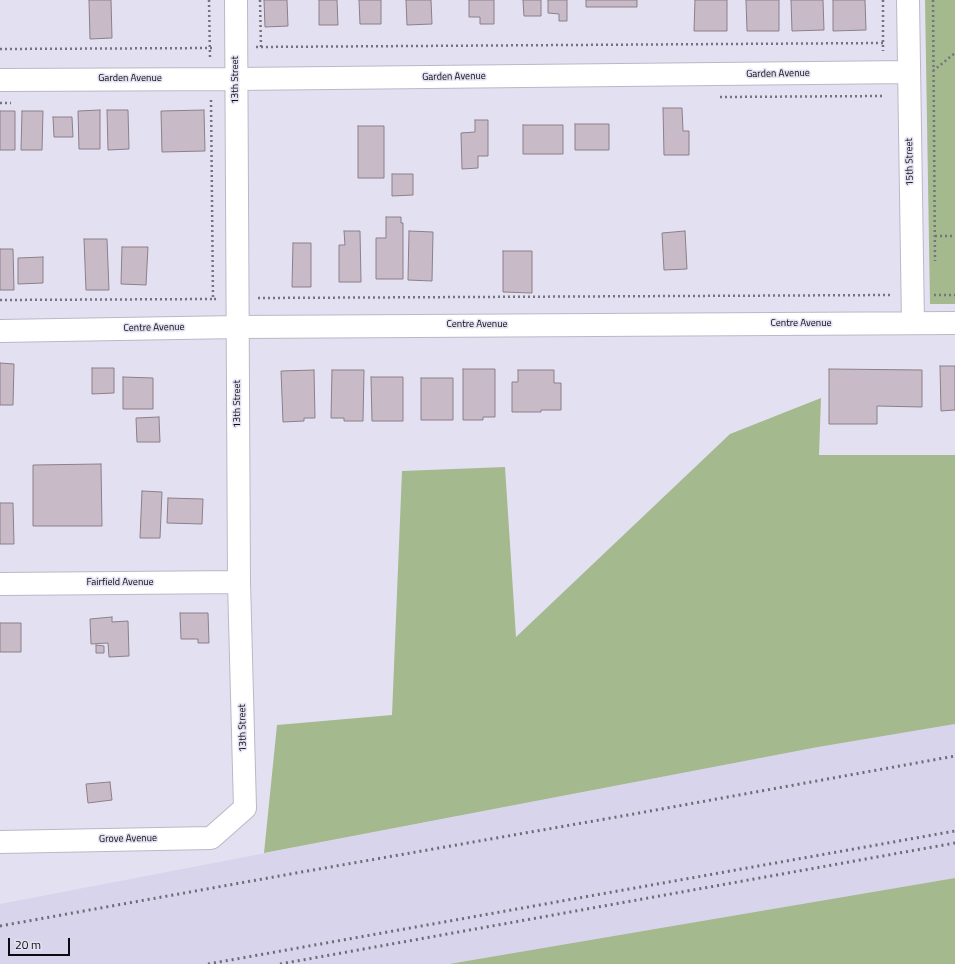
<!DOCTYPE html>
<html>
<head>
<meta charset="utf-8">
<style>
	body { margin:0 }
	#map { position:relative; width:955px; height:964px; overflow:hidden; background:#e3e1f1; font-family:"Titillium Web",sans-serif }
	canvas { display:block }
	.scale { position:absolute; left:8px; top:938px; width:62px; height:18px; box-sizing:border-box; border:2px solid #0c0b10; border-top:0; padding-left:5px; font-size:12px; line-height:14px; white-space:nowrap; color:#0c0b10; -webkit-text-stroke:3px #e3e1f1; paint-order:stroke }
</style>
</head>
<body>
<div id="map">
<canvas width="955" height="964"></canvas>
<div class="scale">20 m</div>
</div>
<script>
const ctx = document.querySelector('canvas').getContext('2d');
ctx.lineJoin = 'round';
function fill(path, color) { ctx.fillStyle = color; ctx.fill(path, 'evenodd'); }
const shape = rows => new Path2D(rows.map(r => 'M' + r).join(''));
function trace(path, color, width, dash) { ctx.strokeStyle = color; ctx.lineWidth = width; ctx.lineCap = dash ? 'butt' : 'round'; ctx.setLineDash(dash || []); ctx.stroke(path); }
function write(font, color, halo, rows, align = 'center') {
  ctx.font = font + ' "Titillium Web",sans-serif'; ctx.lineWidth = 3; ctx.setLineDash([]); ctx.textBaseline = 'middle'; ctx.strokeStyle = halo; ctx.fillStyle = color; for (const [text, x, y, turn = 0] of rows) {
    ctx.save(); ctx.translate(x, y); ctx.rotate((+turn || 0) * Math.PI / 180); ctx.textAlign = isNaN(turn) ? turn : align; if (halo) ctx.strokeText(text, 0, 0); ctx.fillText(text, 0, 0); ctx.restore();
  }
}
fill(shape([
	[955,724,955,878,449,964,0,964,0,904,818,747]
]), '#d7d4eb');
fill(shape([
	[925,0,955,0,955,304,930,304],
	[821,398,819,455,955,455,955,724,818,747,264,853,277,725,392,715,402,471,505,467,516,637,730,434],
	[955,878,955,964,449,964]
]), '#a4b98e');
const building = shape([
	[89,0,111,0,112,38,90,39,89,0],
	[264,0,287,0,288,26,265,27,264,0],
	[319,0,337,0,338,25,319,25,319,0],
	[359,0,381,0,381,24,360,24,359,0],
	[406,0,431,0,432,24,407,25,406,0],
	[469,0,494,0,494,24,480,24,480,17,469,17,469,0],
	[523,0,541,0,541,16,524,16,523,0],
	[548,0,567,0,567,21,559,21,559,14,548,13,548,0],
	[586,0,637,0,637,7,586,7,586,0],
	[695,0,727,0,727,31,694,31,695,0],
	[746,0,779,0,779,31,747,31,746,0],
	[791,0,823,0,824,30,792,31,791,0],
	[833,0,865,0,866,30,833,31,833,0],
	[663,108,682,108,683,131,689,131,689,155,664,155,663,108],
	[100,110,100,149,79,149,78,111,100,110],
	[107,110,128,110,129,149,108,150,107,110],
	[204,110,205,151,162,152,161,111,204,110],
	[0,111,15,111,15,150,0,150,0,111],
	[22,111,43,111,42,150,21,150,22,111],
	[53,117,72,117,73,137,54,137,53,117],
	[475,120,488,120,488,156,478,156,478,168,462,169,461,133,475,132,475,120],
	[575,124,609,124,609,150,575,150,575,124],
	[523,125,563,125,563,154,523,154,523,125],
	[358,126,384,126,384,178,358,178,358,126],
	[392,174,413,174,413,195,392,196,392,174],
	[386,217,401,217,401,223,403,223,403,279,376,279,376,238,386,238,386,217],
	[344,231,360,231,361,282,339,282,339,245,345,245,344,231],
	[409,231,433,232,432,281,408,280,409,231],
	[685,231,687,269,664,270,662,233,685,231],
	[84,239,107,239,109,290,86,290,84,239],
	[293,243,311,243,311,287,292,287,293,243],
	[122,247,148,247,146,285,121,284,122,247],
	[0,249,13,249,14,290,0,290,0,249],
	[503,251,532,251,532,293,503,292,503,251],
	[43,257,43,283,18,284,18,258,43,257],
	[0,363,14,364,13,405,0,405,0,363],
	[940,366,955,366,955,410,941,411,940,366],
	[92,368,114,368,114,393,92,394,92,368],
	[463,369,495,369,495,417,483,417,483,420,463,420,463,369],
	[829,369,922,370,922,407,877,406,877,424,829,424,829,369],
	[314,370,315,418,304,418,304,421,283,422,281,371,314,370],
	[332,370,364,370,363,421,344,421,344,418,331,418,332,370],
	[518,370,554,370,554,383,561,383,561,410,541,410,541,412,512,412,512,382,518,382,518,370],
	[123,377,153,378,153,409,123,409,123,377],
	[371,377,403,377,403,421,372,421,371,377],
	[421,378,453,378,453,420,421,420,421,378],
	[159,417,160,442,137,442,136,418,159,417],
	[101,464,102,526,33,526,33,465,101,464],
	[142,491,162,492,160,538,140,538,142,491],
	[168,498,203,499,202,524,167,523,168,498],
	[0,503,13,503,14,544,0,544,0,503],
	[180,613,208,613,209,643,198,643,198,639,181,639,180,613],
	[112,617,112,622,128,621,129,656,109,657,108,643,91,644,90,619,112,617],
	[0,623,21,623,21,652,0,652,0,623],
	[96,645,104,646,104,653,96,653,96,645],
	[110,782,112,800,88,803,86,784,110,782]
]);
fill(building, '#c8bbc7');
trace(building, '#8b7f89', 1);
const minor = shape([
	[908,0,913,323],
	[0,80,236,79,909,72],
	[0,331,238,327,955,323],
	[0,584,239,582],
	[0,842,211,838,245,808,239,582,236,0]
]);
trace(minor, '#bab8c7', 24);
trace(shape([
	[209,0,210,59],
	[260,0,261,47],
	[883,0,883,51],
	[933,0,935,261],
	[256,47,883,43],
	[0,49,215,48],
	[933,71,955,53],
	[720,97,883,96],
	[211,100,213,299,217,299],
	[0,103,11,103],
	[935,236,955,236],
	[934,295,955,295],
	[258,298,893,295],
	[0,300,213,299]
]), '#75737e', 2.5, [2, 3]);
trace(minor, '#fff', 22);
trace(shape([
	[0,926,296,873,628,815,955,756],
	[208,964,955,831],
	[280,964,955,843]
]), '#6d6b75', 3, [2, 4]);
write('10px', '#0c0b10', '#e3e1f1', [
	["Garden Avenue",778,74,-1],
	["Garden Avenue",454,77,-1],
	["Garden Avenue",130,79],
	["13th Street",236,80,-90],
	["15th Street",910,162,-91],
	["Centre Avenue",801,324],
	["Centre Avenue",477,325],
	["Centre Avenue",154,328,-1],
	["13th Street",238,404,-90],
	["Fairfield Avenue",120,583],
	["13th Street",243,728,-91],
	["Grove Avenue",128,839,-1]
]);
</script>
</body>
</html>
